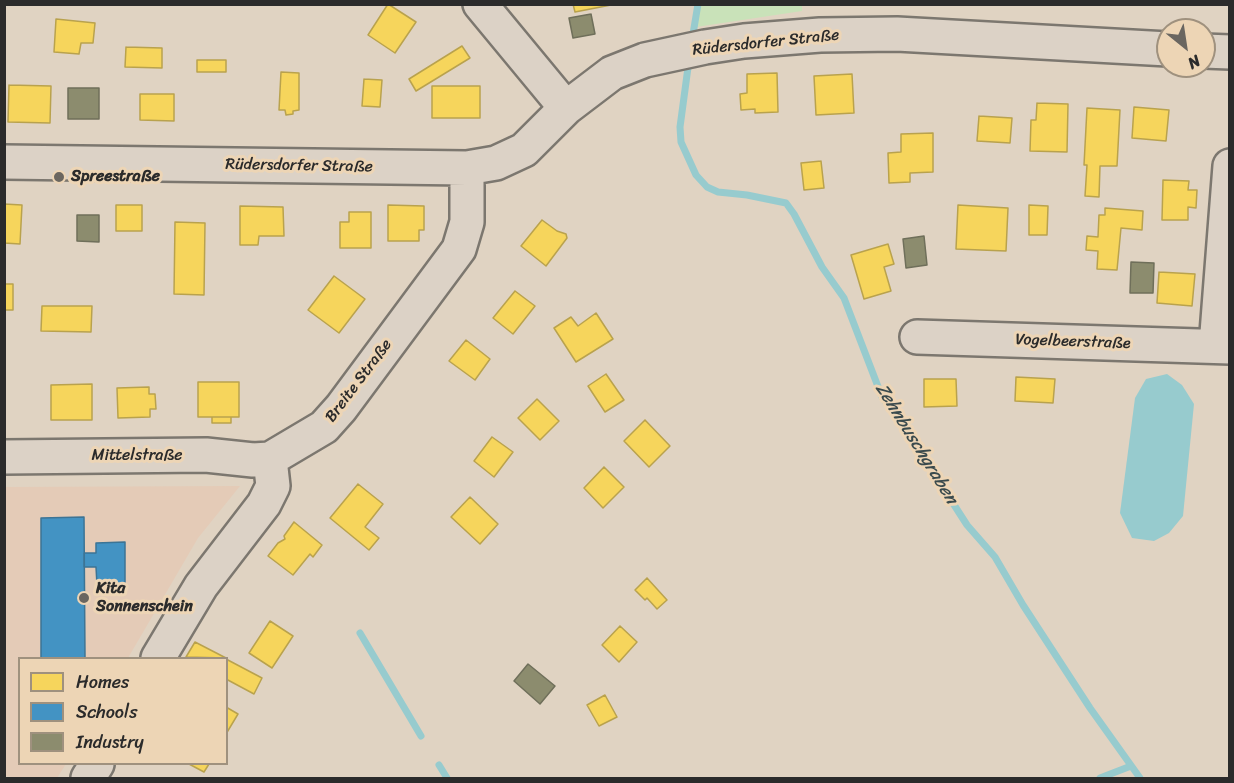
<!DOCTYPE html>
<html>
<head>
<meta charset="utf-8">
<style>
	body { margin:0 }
	#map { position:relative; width:1234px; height:783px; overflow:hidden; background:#e0d3c2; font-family:Sriracha,sans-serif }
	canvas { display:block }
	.frame { position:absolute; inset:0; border:6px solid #2b2b2b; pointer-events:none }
	.legend { position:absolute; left:18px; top:657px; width:210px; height:108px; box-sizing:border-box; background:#edd5b5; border:2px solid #9f917e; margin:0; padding:8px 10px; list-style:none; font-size:18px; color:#2b2b2b }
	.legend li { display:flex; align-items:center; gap:12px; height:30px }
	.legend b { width:30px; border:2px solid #9f917e }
	.north { position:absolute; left:1156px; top:18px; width:60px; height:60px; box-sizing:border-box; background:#edd5b5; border:2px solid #9f917e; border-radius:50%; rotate:150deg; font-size:16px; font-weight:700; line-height:24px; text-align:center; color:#2b2b2b }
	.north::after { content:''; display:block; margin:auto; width:21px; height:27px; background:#6a6660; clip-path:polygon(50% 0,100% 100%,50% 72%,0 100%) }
</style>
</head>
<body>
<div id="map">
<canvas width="1234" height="783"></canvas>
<div class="frame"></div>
<ul class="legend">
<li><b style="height:16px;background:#f6d55c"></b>Homes</li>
<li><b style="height:16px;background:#4393c3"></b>Schools</li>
<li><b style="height:16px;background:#8c8c6e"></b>Industry</li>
</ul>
<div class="north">N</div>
</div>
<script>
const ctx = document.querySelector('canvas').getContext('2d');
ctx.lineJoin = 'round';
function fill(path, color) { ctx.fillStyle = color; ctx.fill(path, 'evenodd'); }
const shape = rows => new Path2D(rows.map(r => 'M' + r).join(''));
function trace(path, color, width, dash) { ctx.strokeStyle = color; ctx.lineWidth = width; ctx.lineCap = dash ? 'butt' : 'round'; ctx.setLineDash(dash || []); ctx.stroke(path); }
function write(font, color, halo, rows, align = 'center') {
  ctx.font = font + ' Sriracha,sans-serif'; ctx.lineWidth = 6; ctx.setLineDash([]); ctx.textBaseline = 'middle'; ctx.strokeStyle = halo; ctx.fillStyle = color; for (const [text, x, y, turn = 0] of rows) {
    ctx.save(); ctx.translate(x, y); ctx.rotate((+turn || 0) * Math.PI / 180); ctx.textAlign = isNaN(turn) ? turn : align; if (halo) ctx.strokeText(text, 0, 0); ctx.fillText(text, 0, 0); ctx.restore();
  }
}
fill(shape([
	[240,486,198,538,128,658,20,658,20,764,66,764,57,778,19,778,5,776,4,487]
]), '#e4cbb7');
fill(shape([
	[696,5,802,5,802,11,696,27]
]), '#c9e2b9');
fill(shape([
	[1167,374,1182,385,1194,404,1183,516,1169,533,1154,541,1132,538,1120,513,1135,398,1146,379]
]), '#97cbce');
const homes = shape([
	[388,4,416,22,395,53,368,35,388,4],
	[573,4,611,4,611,5,575,12,573,4],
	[56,19,95,23,93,43,81,43,79,54,54,52,56,19],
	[462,46,470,58,416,91,409,79,462,46],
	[126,47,162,48,162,68,125,67,126,47],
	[197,60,226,60,226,72,197,72,197,60],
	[281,72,299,73,299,110,293,111,293,114,286,115,285,110,279,110,281,72],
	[777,73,778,112,755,113,755,109,741,110,740,94,747,93,747,74,777,73],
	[852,74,854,113,816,115,814,76,852,74],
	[364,79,382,80,380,107,362,106,364,79],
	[9,85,51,86,50,123,8,122,9,85],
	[432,86,480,86,480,118,432,118,432,86],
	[140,94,174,94,174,121,140,120,140,94],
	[1037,103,1068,104,1067,152,1030,151,1031,120,1036,120,1037,103],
	[1134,107,1169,110,1166,141,1132,138,1134,107],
	[1087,108,1120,110,1117,166,1100,166,1099,197,1085,196,1087,165,1084,165,1087,108],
	[979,116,1012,118,1010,143,977,141,979,116],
	[933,133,933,172,910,173,910,182,889,183,888,153,901,152,901,134,933,133],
	[821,161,824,188,804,190,801,163,821,161],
	[1163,180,1189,181,1188,190,1197,190,1196,208,1188,207,1188,220,1162,220,1163,180],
	[4,204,22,205,20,244,4,243,4,204],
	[116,205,142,205,142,231,116,231,116,205],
	[388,205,424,206,424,230,419,230,419,241,388,241,388,205],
	[958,205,1008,208,1006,251,956,249,958,205],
	[1029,205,1048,206,1047,235,1029,235,1029,205],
	[240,206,283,207,284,236,259,236,258,245,240,245,240,206],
	[1105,208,1143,211,1142,230,1121,228,1117,270,1097,269,1098,251,1086,250,1087,236,1098,237,1099,215,1105,215,1105,208],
	[349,212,371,212,371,248,340,248,340,222,349,222,349,212],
	[542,220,557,231,566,234,567,238,546,266,521,246,542,220],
	[175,222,205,223,204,295,174,294,175,222],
	[888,244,894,264,884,267,891,291,864,299,851,255,888,244],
	[1159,272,1195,274,1192,306,1157,303,1159,272],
	[334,276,365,299,339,333,308,310,334,276],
	[4,284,13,284,13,310,4,310,4,284],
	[515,291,535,306,513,334,493,318,515,291],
	[42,306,92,306,91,332,41,331,42,306],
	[596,313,613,339,576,362,554,328,571,317,578,326,596,313],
	[466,340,490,359,475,380,449,361,466,340],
	[606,374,624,400,605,412,588,386,606,374],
	[1016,377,1055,379,1053,403,1015,401,1016,377],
	[924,379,956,379,957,406,924,407,924,379],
	[198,382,239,382,239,417,198,417,198,382],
	[92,384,92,420,51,420,51,385,92,384],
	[149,387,149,394,155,394,156,409,150,409,150,417,118,418,117,388,149,387],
	[537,399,559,421,540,440,518,418,537,399],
	[212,417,231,417,231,423,212,423,212,417],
	[645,420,670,446,649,467,624,441,645,420],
	[492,437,513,452,494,477,474,461,492,437],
	[604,467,624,487,603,508,584,488,604,467],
	[358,484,383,504,365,527,379,538,369,550,330,518,358,484],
	[470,497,498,524,480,544,451,517,470,497],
	[294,522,322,545,313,557,310,554,293,575,268,556,278,543,285,539,284,536,294,522],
	[647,578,667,600,657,609,647,598,645,600,635,590,647,578],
	[270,621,293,636,272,668,249,653,270,621],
	[620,626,637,642,619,662,602,645,620,626],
	[195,642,226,658,186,657,195,642],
	[226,659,262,678,254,694,226,679,226,659],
	[605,695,617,717,599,726,587,705,605,695],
	[226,707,238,714,226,734,226,707],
	[189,764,209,764,204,772,189,764]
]);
fill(homes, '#f6d55c');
trace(homes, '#b9a24d', 1.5);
const schools = shape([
	[84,517,85,658,41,658,41,518,84,517],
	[125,542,125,585,97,585,96,567,84,567,84,553,96,553,96,543,125,542]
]);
fill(schools, '#4393c3');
trace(schools, '#3c7495', 1.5);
const industry = shape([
	[591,14,595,34,573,38,569,18,591,14],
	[68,88,99,88,99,119,68,119,68,88],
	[77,215,99,215,99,242,77,241,77,215],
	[924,236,927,265,906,268,903,239,924,236],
	[1131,262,1154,263,1153,293,1130,293,1131,262],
	[528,664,555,686,540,704,514,681,528,664]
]);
fill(industry, '#8c8c6e');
trace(industry, '#6f6f5a', 1.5);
trace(shape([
	[692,40,698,4],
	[689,60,680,127,681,142,696,175,707,187,718,192,747,195,786,203,794,214,822,267,844,298,882,397,913,441,967,525,995,557,1023,605,1090,708,1140,778],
	[360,633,421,736],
	[439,765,447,778],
	[1100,778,1131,766]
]), '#97cbce', 7);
const minor = shape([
	[480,4,566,108],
	[1204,51,1230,52],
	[4,162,467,168,496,163,524,150,566,108,612,73,645,60,705,47,744,41,820,35,897,34,1168,49],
	[917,337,1230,347],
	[1216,346,1230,166],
	[4,457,206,455,253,460,270,459],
	[158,658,201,586,264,504,273,486,270,459,324,427,341,408,459,249,467,222,467,168],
	[88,778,97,764]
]);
trace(minor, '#7c776f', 38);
trace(minor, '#dcd2c6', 33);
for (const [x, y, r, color] of [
	[59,177,6,"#6a6660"],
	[84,598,6,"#6a6660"]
]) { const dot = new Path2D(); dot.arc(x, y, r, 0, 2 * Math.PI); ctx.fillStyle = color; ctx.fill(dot); trace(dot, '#edd5b5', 2); }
write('16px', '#2b2b2b', '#edd5b5', [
	["Rüdersdorfer Straße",766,43,-6],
	["Rüdersdorfer Straße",299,166,1],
	["Vogelbeerstraße",1073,342,2],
	["Breite Straße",359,381,-53],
	["Mittelstraße",137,456]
]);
write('bold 16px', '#2b2b2b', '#edd5b5', [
	["Spreestraße",71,177],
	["Kita",96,589],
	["Sonnenschein",96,607]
], 'left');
write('italic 18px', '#3a4a4d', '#edd5b5', [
	["Zehnbuschgraben",916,444,58]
]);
</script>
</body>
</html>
